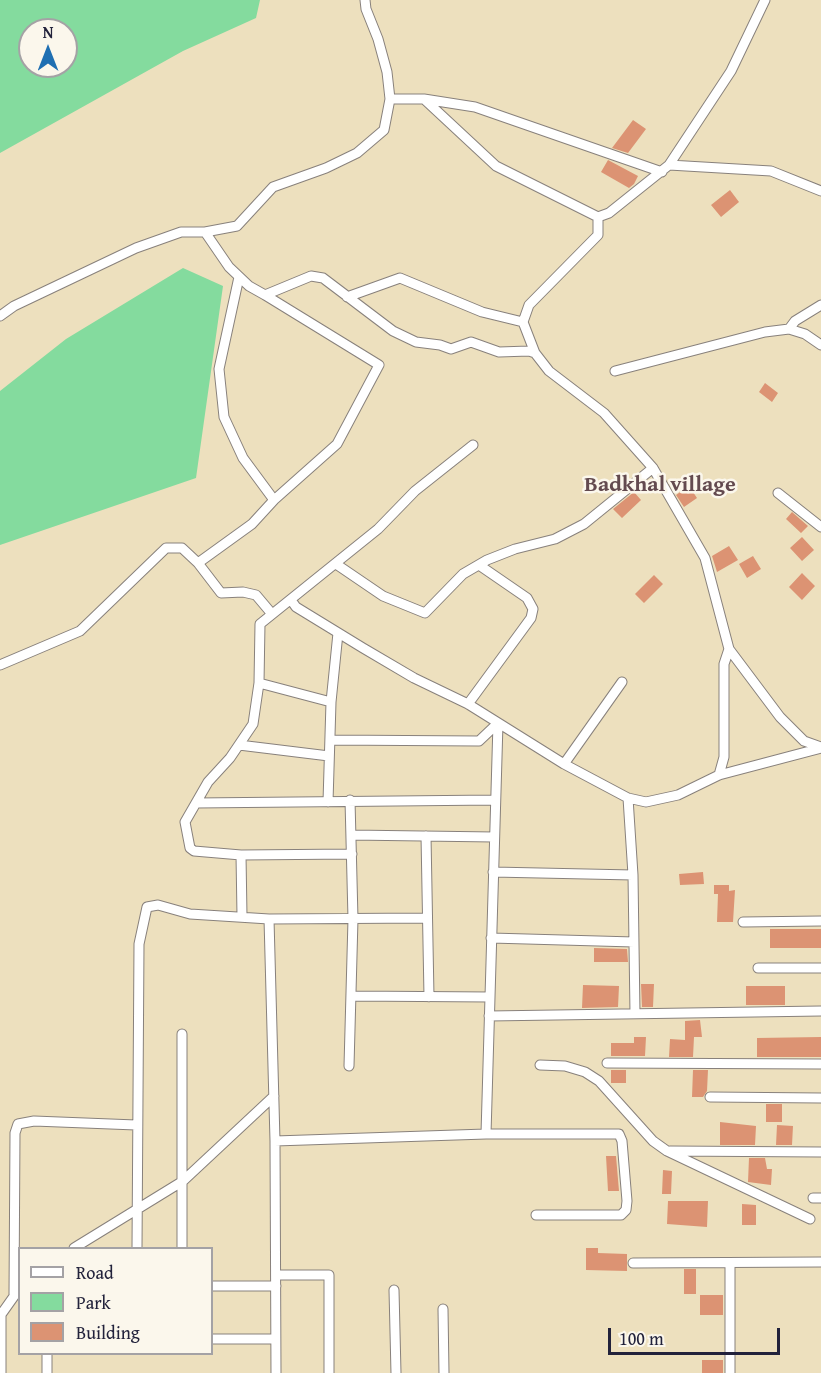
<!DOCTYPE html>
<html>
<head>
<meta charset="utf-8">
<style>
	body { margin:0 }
	#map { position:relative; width:821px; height:1373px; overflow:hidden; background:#ede0be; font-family:"Gentium Book Plus",serif }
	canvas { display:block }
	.legend { position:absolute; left:18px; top:1247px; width:195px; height:108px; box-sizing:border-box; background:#fbf7ec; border:2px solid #a4a2a5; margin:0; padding:8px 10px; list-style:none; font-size:18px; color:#22223b }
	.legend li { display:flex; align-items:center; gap:12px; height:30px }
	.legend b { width:30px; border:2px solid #a4a2a5 }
	.north { position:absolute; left:18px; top:18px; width:60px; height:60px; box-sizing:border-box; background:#fbf7ec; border:2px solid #a4a2a5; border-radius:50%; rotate:0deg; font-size:16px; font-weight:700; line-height:24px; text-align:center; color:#22223b }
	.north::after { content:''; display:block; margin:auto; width:21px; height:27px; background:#1f6fb2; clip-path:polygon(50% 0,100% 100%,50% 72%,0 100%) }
	.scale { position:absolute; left:608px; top:1328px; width:172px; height:27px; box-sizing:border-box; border:3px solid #22223b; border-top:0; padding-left:8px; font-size:18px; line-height:21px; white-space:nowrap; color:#22223b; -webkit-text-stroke:4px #fbf7ec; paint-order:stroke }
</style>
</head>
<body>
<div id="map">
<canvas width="821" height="1373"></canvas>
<ul class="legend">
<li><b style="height:8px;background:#fff"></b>Road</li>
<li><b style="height:16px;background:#84db9e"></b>Park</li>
<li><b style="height:16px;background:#dc9373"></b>Building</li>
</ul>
<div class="north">N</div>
<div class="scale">100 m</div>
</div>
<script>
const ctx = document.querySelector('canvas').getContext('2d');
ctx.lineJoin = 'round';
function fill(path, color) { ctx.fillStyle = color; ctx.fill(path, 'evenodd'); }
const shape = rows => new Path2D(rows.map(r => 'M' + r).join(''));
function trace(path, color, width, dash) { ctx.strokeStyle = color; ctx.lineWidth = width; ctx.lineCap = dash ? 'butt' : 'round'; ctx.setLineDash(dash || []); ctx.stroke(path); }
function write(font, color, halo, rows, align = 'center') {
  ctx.font = font + ' "Gentium Book Plus",serif'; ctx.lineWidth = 5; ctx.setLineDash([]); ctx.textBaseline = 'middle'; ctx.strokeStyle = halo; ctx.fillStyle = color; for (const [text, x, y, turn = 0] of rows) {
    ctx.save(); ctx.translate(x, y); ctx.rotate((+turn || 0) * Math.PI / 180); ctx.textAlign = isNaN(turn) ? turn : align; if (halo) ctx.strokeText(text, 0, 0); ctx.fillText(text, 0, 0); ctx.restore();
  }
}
fill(shape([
	[0,0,260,0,256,18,183,51,0,153],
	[30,30,66,30,66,66,30,66],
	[183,268,223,286,196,478,0,545,0,391,66,339]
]), '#84db9e');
fill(shape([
	[633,120,646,129,628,153,612,148],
	[608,160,638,176,634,184,629,188,601,172],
	[730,190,739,202,721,217,711,205],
	[765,383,778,393,772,402,759,392],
	[689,486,697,498,684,507,676,495],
	[634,492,641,500,622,518,613,509],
	[792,512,808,526,801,533,786,519],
	[802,537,814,550,802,561,790,548],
	[729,546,738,560,717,572,712,556],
	[753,556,761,569,747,578,739,564],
	[802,573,815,586,802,600,789,587],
	[654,575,663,584,644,603,635,594],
	[703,872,704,884,680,885,679,874],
	[714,885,729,885,729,891,735,890,733,922,717,922,718,894,714,894],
	[770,929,821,929,821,948,770,948],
	[594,948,627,949,628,962,594,962],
	[641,984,654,984,653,1007,642,1007],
	[583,985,619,986,618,1007,582,1008],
	[746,986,785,986,785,1005,746,1005],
	[700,1020,702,1037,694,1037,693,1057,669,1057,670,1039,685,1040,685,1021],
	[634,1037,646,1037,645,1056,611,1056,611,1043,634,1043],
	[821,1037,821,1057,757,1057,757,1038],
	[611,1070,626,1070,626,1083,611,1083],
	[693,1070,708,1070,707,1091,703,1097,692,1097],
	[766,1104,782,1104,782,1122,766,1122],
	[720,1122,756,1126,755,1145,720,1145],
	[777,1125,793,1126,792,1145,776,1145],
	[606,1156,616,1156,619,1191,608,1191],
	[749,1158,765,1158,767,1169,772,1169,771,1185,748,1182],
	[663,1170,672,1171,671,1194,662,1194],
	[668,1201,708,1201,707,1227,667,1224],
	[742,1204,756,1205,756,1225,742,1225],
	[586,1248,598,1248,598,1253,627,1254,627,1271,586,1270],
	[684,1269,696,1269,696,1294,684,1294],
	[700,1295,723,1295,723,1315,700,1315],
	[702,1360,723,1360,723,1373,702,1373]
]), '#dc9373');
const minor = shape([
	[390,99,424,99,475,107,662,172],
	[424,99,496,166,598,217,609,213,669,165,731,71,765,0],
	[669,165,771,171,821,191],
	[205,232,229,267,249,286,265,295,311,276,323,278,393,331,416,342,440,345,451,349,471,342,499,352,529,351,535,353,549,371,604,413,653,468,705,558,729,649,780,717,804,741,821,747],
	[239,277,219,369,224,417,243,458,274,500],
	[347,297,400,278,482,312,523,322,535,353],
	[0,316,14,306,136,248,181,232,205,232,237,226,273,187,326,168,357,153,384,130,390,99,387,72,378,39,366,9,365,0],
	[523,322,529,305,598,235,598,217],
	[789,329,795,321,821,305],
	[615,371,765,332,789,329,805,334,821,345],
	[778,493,821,527],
	[198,563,252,524,274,500,337,444,379,365,265,295],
	[336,564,383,596,425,613,463,574,487,560,515,549,555,539,584,524,653,468],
	[291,600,296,607,363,648,414,678,468,704,564,764,628,798,646,802,678,795,719,775,821,748],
	[0,665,80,631,166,548,182,548,198,563,221,593,243,592,256,595,272,614],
	[259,683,331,702],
	[468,704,531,618,533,609,527,598,479,565],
	[330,740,479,741,498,723],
	[239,745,329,756],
	[564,764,622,682],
	[719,775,724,757,724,664,729,649],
	[628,798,633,875,635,1014],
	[328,802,331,702,338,633],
	[196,803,495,800],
	[351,835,494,837],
	[426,836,429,997],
	[352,854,241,855,194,851,190,848,185,822,208,782,230,758,253,724,259,683,260,624,378,529,415,491,473,445],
	[241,855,242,916],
	[493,872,633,875],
	[269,919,275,1141,276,1373],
	[743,922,821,921],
	[491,938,634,942],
	[758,968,821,968],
	[351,996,490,997],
	[489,1016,821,1011],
	[182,1034,182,1248],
	[607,1063,821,1064],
	[540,1065,565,1066,585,1072,599,1081,653,1141,667,1151,810,1219],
	[349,1066,353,919,350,800],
	[710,1097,821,1098],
	[486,1134,498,723],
	[275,1141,486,1134,619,1134,622,1141,627,1201,626,1210,621,1215,536,1215],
	[670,1151,821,1152],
	[813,1198,821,1198],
	[74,1248,183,1181,274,1096],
	[137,1248,139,944,147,907,158,905,190,914,269,919,427,918],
	[633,1263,821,1262],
	[730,1263,730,1373],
	[276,1275,329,1275,329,1373],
	[212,1286,276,1286],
	[394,1290,396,1373],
	[14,1294,15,1133,18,1124,34,1121,136,1125],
	[443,1309,444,1373],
	[1,1315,1,1373],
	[0,1316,17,1292],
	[212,1339,275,1339],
	[47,1373,47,1354]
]);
trace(minor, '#88817c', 11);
trace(minor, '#fff', 9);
write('bold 22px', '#634a4f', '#fbf7ec', [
	["Badkhal village",660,485]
]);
</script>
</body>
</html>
